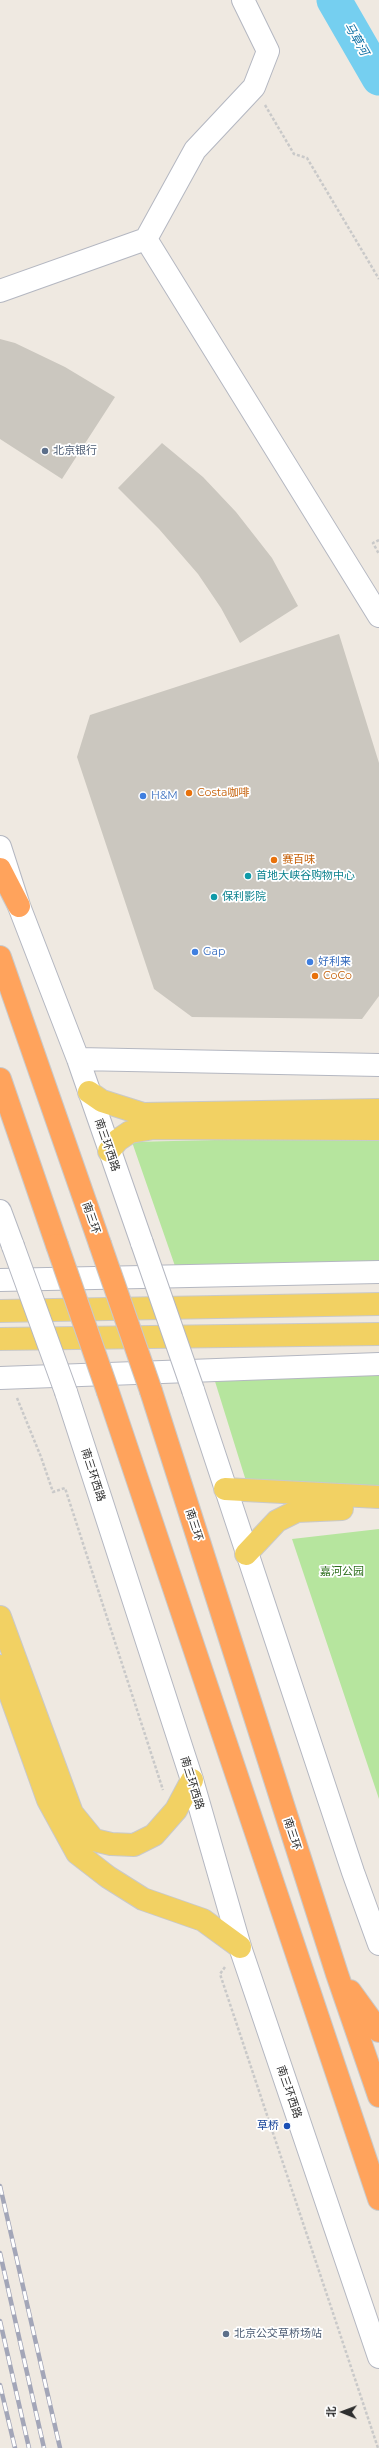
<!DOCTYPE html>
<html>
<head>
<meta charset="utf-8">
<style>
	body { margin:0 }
	#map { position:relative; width:379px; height:2448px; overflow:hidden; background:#efe9e1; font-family:Montserrat,"Noto Sans SC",sans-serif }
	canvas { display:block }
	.north { position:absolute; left:323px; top:2392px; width:40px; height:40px; -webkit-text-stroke:3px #fff; paint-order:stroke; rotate:271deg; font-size:11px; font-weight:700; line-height:16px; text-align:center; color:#2e2e2e }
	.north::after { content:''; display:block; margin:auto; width:14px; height:18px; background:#2e2e2e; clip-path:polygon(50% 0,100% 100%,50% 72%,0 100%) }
</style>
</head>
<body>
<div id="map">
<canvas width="379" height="2448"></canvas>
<div class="north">北</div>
</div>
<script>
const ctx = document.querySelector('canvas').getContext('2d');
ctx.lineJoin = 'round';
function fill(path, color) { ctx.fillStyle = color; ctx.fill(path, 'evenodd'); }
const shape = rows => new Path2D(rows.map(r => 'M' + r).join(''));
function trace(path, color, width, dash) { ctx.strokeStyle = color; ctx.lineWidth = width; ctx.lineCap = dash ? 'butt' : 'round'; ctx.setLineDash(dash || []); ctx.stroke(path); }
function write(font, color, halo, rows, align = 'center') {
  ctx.font = font + ' Montserrat,"Noto Sans SC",sans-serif'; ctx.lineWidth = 3.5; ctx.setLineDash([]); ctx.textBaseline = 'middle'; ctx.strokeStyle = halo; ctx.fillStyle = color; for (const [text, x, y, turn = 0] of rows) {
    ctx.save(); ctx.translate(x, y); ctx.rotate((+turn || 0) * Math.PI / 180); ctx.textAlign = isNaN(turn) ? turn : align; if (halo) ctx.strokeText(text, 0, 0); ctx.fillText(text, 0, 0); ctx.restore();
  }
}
fill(shape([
	[379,1136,379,1264,175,1266,132,1142],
	[379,1372,379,1486,246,1481,213,1375],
	[379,1529,379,1799,292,1539]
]), '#b6e59e');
trace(shape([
	[334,0,379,78]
]), '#75cff0', 35);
fill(shape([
	[0,339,15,343,65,367,115,397,62,479,0,439],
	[162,443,203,477,236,512,272,558,298,606,240,643,221,608,198,574,159,529,118,488],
	[339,634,379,763,379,996,362,1019,192,1017,154,989,77,757,90,715]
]), '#cbc7bf');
const minor = shape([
	[146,239,195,150,254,87,268,51,243,0],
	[0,291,146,239,379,616],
	[0,847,19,906,78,1059,142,1243],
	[78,1059,379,1065],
	[0,1211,13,1246],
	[0,1280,379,1272],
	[0,1378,379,1364],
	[193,1390,353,1872,379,1944],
	[66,1392,192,1780,240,1947,379,2357]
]);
const major = shape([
	[89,1092,102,1101,143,1114,379,1110],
	[109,1151,118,1140,130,1132,154,1128,379,1129],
	[0,1311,379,1304],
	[0,1339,379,1334],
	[225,1489,379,1497],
	[246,1554,277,1521,297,1511,342,1509],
	[0,1617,72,1813,94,1840,111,1844,134,1845,154,1835,176,1810,192,1780],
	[0,1666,48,1800,77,1853,108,1877,143,1899,203,1920,240,1947]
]);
const highway = shape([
	[0,869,19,906],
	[0,957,100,1244],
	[0,1079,57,1245],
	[151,1391,337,1974,379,2096],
	[108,1392,379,2199],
	[350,1991,379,2031]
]);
trace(minor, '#b4b7c1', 24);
trace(major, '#c9c9c9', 24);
trace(highway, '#c9c9c9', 24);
trace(shape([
	[265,105,294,154,307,158,379,279],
	[379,540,373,543,379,554],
	[17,1398,41,1457,53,1492,65,1488,163,1790],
	[225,1967,220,1974,378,2448]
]), '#c9c9c9', 2.5, [3, 2]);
trace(minor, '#fff', 22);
trace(major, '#f2d163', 22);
trace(highway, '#ffa35c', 22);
const rail = shape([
	[0,2186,60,2448],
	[0,2253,44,2448],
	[0,2321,29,2448],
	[0,2385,15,2448]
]);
trace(rail, '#a3a6b8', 4.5);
trace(rail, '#fff', 3, [9]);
const minorBridge = shape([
	[142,1243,193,1390],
	[13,1246,66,1392]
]);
const highwayBridge = shape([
	[100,1244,151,1391],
	[57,1245,108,1392]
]);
trace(minorBridge, '#b4b7c1', 24, []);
trace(highwayBridge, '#c9c9c9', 24, []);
trace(minorBridge, '#fff', 22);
trace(highwayBridge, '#ffa35c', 22);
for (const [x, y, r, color] of [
	[45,451,4,"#5c6f8a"],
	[189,793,4,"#e8710a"],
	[143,796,4,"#3f7fe0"],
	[274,860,4,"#e8710a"],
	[248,876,4,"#0f9aa8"],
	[214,897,4,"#0f9aa8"],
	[195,952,4,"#3f7fe0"],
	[310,962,4,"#3f7fe0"],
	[315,976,4,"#e8710a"],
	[287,2126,4,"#1a4fb4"],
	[226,2334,4,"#5c6f8a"]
]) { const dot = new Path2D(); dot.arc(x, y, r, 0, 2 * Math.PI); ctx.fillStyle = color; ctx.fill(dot); trace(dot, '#fff', 1.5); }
write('11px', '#4e5e75', '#fff', [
	["北京银行",53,451],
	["北京公交草桥场站",234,2334]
], 'left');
write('11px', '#c56008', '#fff', [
	["Costa咖啡",197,793],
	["赛百味",282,860],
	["CoCo",323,976]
], 'left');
write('11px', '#366cbe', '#fff', [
	["H&M",151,796],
	["Gap",203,952],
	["好利来",318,962]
], 'left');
write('11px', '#0d838f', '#fff', [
	["首地大峡谷购物中心",256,876],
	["保利影院",222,897]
], 'left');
write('11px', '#2e2e2e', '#fff', [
	["南三环西路",107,1145,71],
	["南三环",91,1218,71],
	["南三环西路",93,1475,72],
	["南三环",194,1525,72],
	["南三环西路",192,1783,73],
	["南三环",292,1834,72],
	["南三环西路",289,2092,71]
]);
write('11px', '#2c6e1b', '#fff', [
	["嘉河公园",342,1572]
]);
write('11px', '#164399', '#fff', [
	["草桥",279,2126]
], 'right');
write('italic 12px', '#0d6fa3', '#fff', [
	["马草河",356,39,60]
]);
</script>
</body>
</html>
